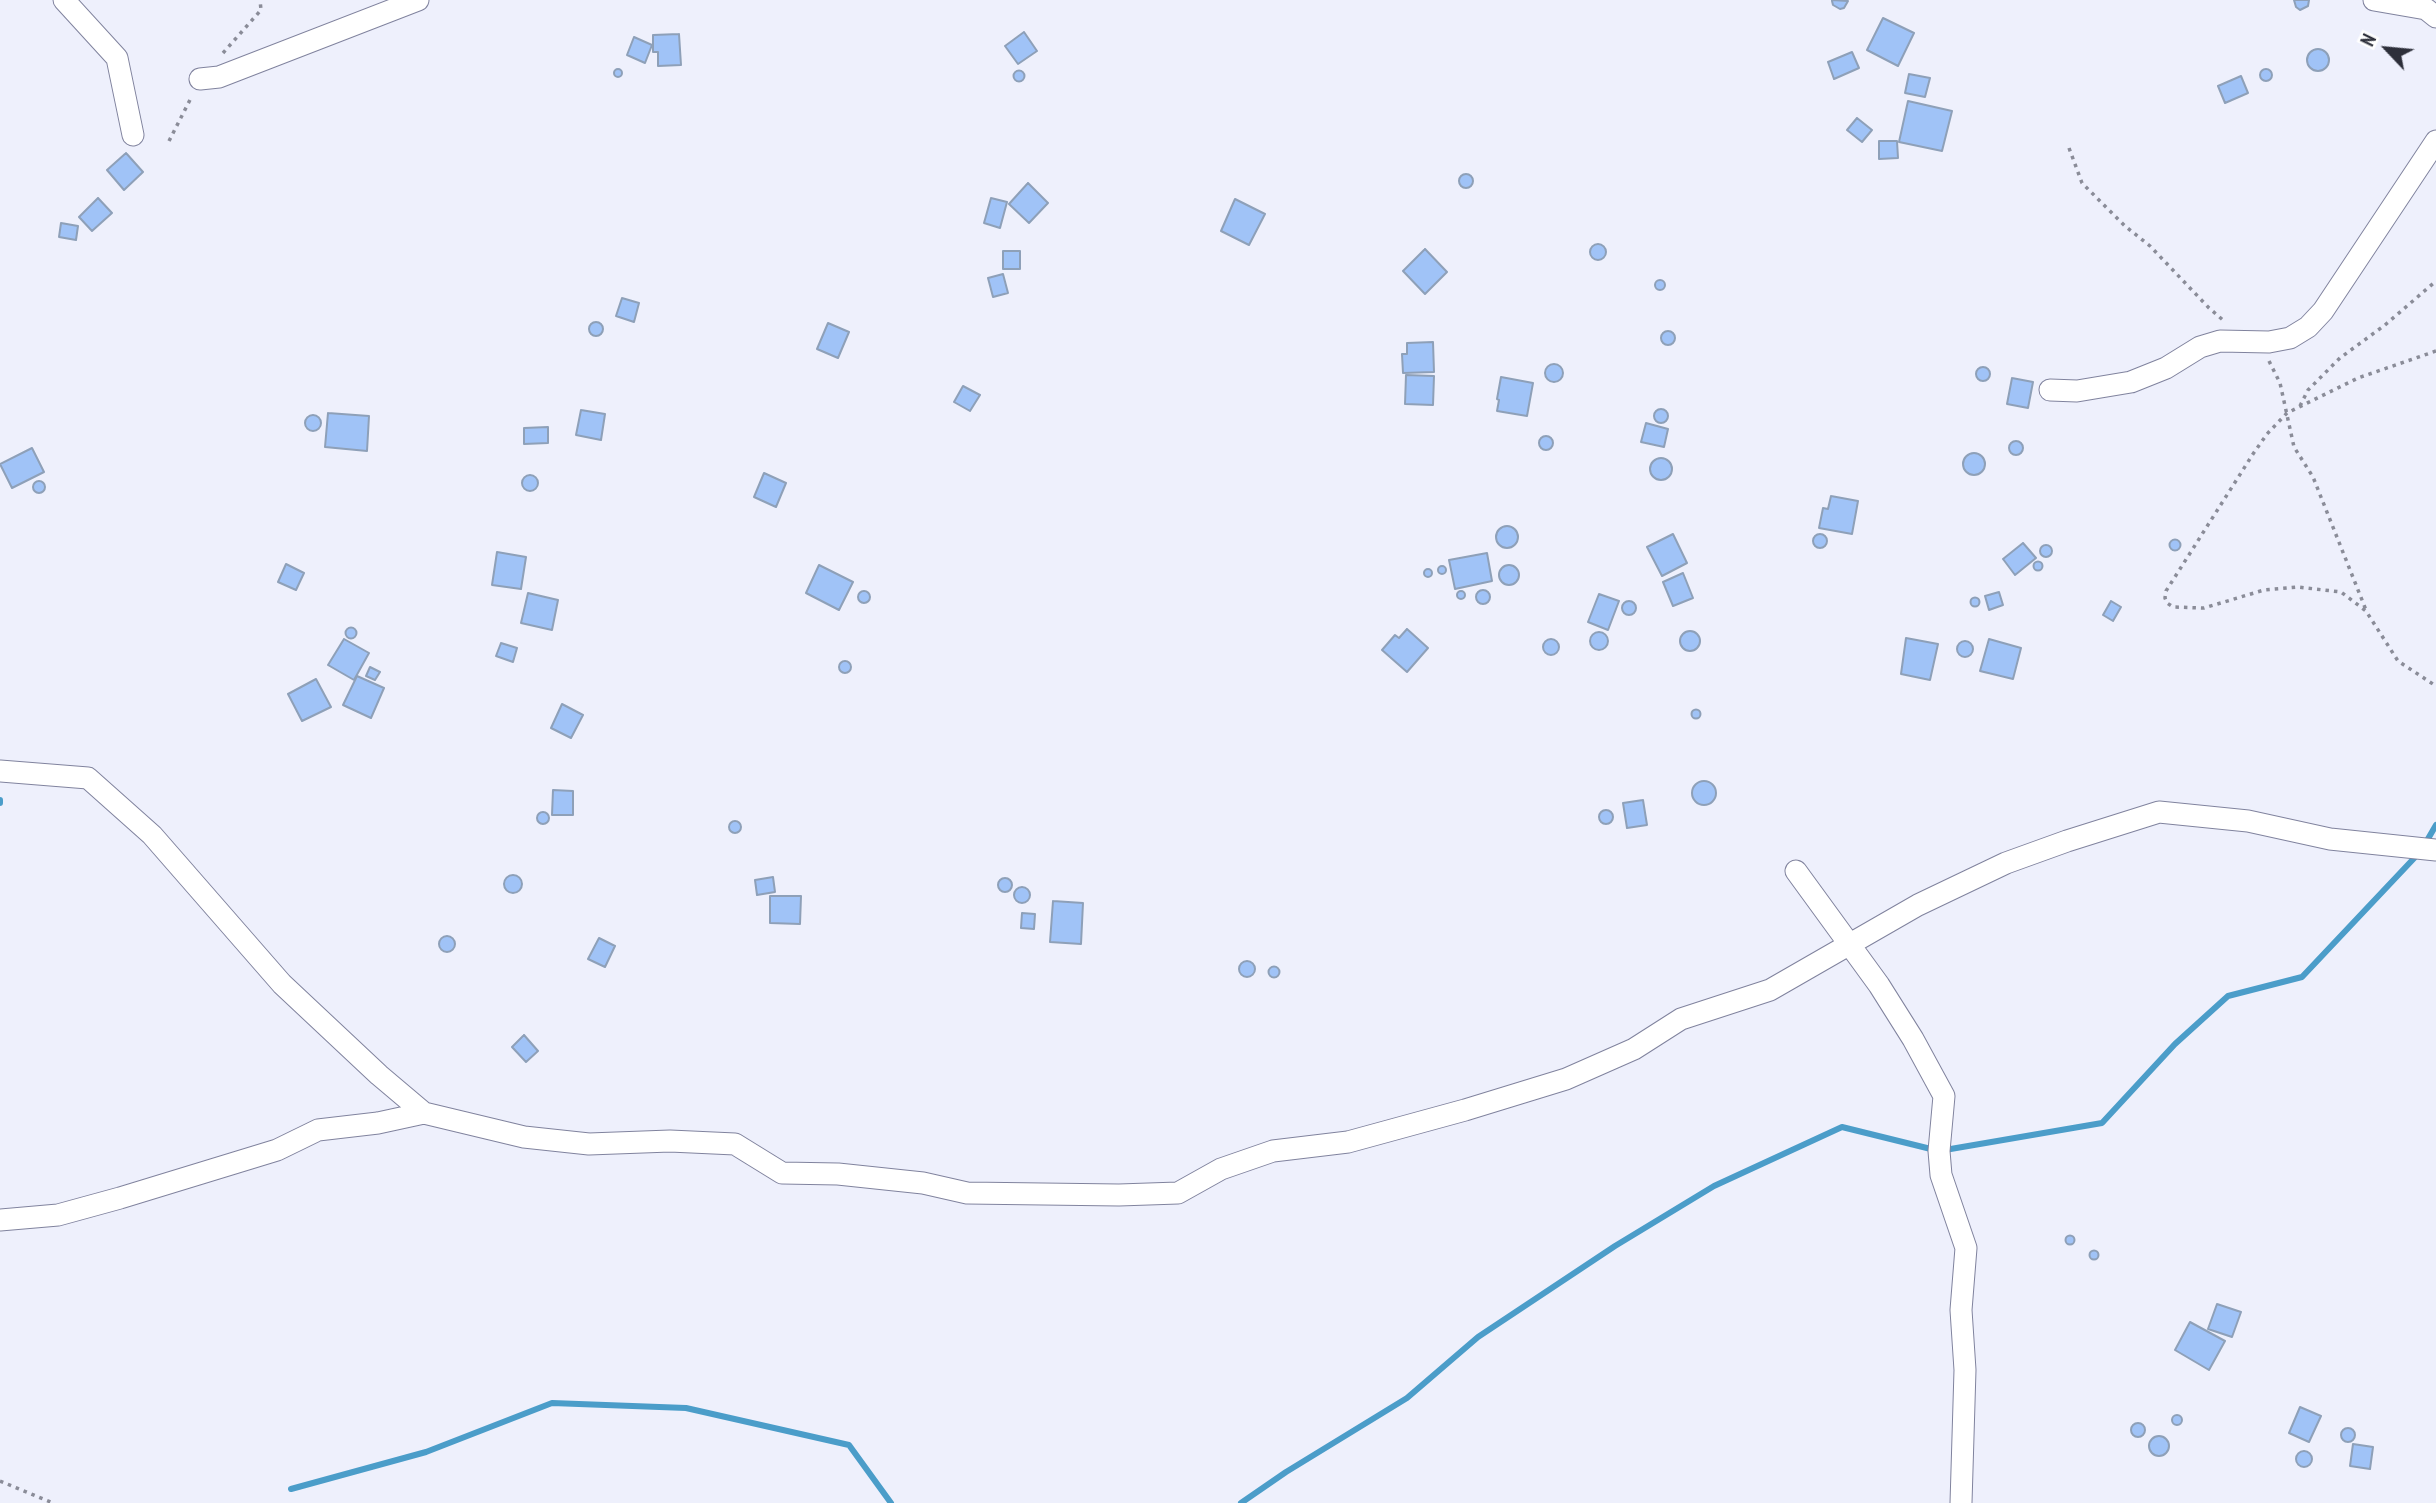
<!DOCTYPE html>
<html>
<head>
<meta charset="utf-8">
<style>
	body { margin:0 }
	#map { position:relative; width:2436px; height:1503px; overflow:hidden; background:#eef0fc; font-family:"PT Sans Narrow",sans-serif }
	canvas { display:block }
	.north { position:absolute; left:2352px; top:14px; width:70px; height:70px; -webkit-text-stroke:5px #fff; paint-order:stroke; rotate:296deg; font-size:19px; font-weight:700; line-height:28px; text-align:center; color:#2d2f3a }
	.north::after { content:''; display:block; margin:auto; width:24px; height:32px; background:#2d2f3a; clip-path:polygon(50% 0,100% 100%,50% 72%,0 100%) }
</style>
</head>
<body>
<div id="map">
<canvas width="2436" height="1503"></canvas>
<div class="north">N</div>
</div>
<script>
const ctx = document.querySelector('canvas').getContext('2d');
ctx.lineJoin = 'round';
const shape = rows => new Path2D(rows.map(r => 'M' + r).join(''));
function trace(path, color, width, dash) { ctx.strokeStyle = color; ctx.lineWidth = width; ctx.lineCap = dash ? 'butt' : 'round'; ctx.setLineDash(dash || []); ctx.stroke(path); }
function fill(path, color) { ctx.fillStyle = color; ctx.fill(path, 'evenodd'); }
trace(shape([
	[0,800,0,803],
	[2425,844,2436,825],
	[291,1489,426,1452,552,1403,686,1408,849,1445,891,1503],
	[1241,1503,1286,1472,1407,1398,1478,1337,1615,1246,1714,1186,1842,1127,1939,1151,2102,1123,2175,1044,2228,996,2302,977,2419,853]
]), '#4b9dc9', 6);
const building = shape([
	[2294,0,2309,0,2308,6,2300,10,2296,7,2294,0],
	[1832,1,1832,0,1848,1,1844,8,1840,9,1833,5,1832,1],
	[1883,18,1914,33,1898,66,1867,50,1883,18],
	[1024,32,1037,51,1018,64,1005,46,1024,32],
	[679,34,681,65,658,66,658,52,653,52,653,35,679,34],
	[634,37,652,45,645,63,627,55,634,37],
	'2307 60a11 11 0 1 1 22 0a11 11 0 1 1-22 0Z',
	[1852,52,1859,68,1834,79,1828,62,1852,52],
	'614 73a4 4 0 1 1 8 0a4 4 0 1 1-8 0Z',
	'2260 75a6 6 0 1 1 12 0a6 6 0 1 1-12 0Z',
	'1013.5 76a5.5 5.5 0 1 1 11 0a5.5 5.5 0 1 1-11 0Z',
	[1909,74,1930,78,1925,97,1905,93,1909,74],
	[2241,76,2248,93,2225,103,2218,86,2241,76],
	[1908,101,1952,111,1942,151,1899,142,1908,101],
	[1857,118,1872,130,1862,142,1847,130,1857,118],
	[1879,141,1897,141,1898,158,1879,159,1879,141],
	[126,153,143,172,124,190,107,170,126,153],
	'1459 181a7 7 0 1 1 14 0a7 7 0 1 1-14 0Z',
	[1028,183,1048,203,1029,223,1009,204,1028,183],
	[98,198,112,213,92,231,79,217,98,198],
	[991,198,1007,202,1000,228,984,223,991,198],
	[1235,199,1265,214,1249,245,1221,231,1235,199],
	[61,223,78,226,76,240,59,237,61,223],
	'1590 252a8 8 0 1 1 16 0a8 8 0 1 1-16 0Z',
	[1425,249,1447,272,1425,294,1403,271,1425,249],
	[1003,251,1020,251,1020,269,1003,269,1003,251],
	[1003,274,1008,293,993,297,988,278,1003,274],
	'1655 285a5 5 0 1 1 10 0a5 5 0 1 1-10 0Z',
	[622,298,639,303,634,322,616,316,622,298],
	'589 329a7 7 0 1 1 14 0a7 7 0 1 1-14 0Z',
	[828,323,849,332,838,358,817,349,828,323],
	'1661 338a7 7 0 1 1 14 0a7 7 0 1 1-14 0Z',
	[1433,342,1434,372,1403,373,1402,354,1407,354,1407,343,1433,342],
	'1545 373a9 9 0 1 1 18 0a9 9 0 1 1-18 0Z',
	'1976 374a7 7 0 1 1 14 0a7 7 0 1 1-14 0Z',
	[1406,375,1434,376,1433,405,1405,404,1406,375],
	[1501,377,1533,383,1527,416,1497,411,1499,400,1497,399,1501,377],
	[2012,378,2033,382,2028,408,2007,404,2012,378],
	[963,386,980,395,970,411,954,402,963,386],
	'1654 416a7 7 0 1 1 14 0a7 7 0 1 1-14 0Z',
	[581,410,605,414,601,440,576,435,581,410],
	[328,413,369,416,367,451,325,447,328,413],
	'305 423a8 8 0 1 1 16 0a8 8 0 1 1-16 0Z',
	[1646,423,1668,429,1664,447,1641,442,1646,423],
	[548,427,548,443,524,444,524,428,548,427],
	'1539 443a7 7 0 1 1 14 0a7 7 0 1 1-14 0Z',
	'2009 448a7 7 0 1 1 14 0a7 7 0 1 1-14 0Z',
	[32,448,44,472,12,488,0,464,32,448],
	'1963 464a11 11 0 1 1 22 0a11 11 0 1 1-22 0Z',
	'1650 469a11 11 0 1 1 22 0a11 11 0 1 1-22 0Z',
	[764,473,786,483,776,507,754,497,764,473],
	'522 483a8 8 0 1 1 16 0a8 8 0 1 1-16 0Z',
	'33 487a6 6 0 1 1 12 0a6 6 0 1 1-12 0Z',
	[1831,496,1858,501,1852,534,1819,528,1823,508,1828,509,1831,496],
	'1496 537a11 11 0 1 1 22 0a11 11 0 1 1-22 0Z',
	'1813 541a7 7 0 1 1 14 0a7 7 0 1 1-14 0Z',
	[1673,534,1687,563,1662,576,1647,547,1673,534],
	'2169.5 545a5.5 5.5 0 1 1 11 0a5.5 5.5 0 1 1-11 0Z',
	[2023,543,2036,558,2015,575,2003,559,2023,543],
	'2040 551a6 6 0 1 1 12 0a6 6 0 1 1-12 0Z',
	[497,552,526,557,521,589,492,585,497,552],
	[1487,553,1492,581,1455,589,1449,560,1487,553],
	'2033.5 566a4.5 4.5 0 1 1 9 0a4.5 4.5 0 1 1-9 0Z',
	[286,564,304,573,296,590,278,582,286,564],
	[819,565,853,582,839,610,806,593,819,565],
	'1499 575a10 10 0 1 1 20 0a10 10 0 1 1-20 0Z',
	'1438 570a4 4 0 1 1 8 0a4 4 0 1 1-8 0Z',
	'1424 573a4 4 0 1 1 8 0a4 4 0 1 1-8 0Z',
	[1683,573,1693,598,1673,606,1663,582,1683,573],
	'1476 597a7 7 0 1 1 14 0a7 7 0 1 1-14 0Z',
	'858 597a6 6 0 1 1 12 0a6 6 0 1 1-12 0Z',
	'1457 595a4 4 0 1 1 8 0a4 4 0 1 1-8 0Z',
	[1999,592,2003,605,1989,610,1985,596,1999,592],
	[528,593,558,600,552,630,521,623,528,593],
	[1599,594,1619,601,1608,630,1588,622,1599,594],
	'1970.5 602a4.5 4.5 0 1 1 9 0a4.5 4.5 0 1 1-9 0Z',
	'1622 608a7 7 0 1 1 14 0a7 7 0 1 1-14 0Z',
	[2111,601,2121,607,2113,621,2103,615,2111,601],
	'345.5 633a5.5 5.5 0 1 1 11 0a5.5 5.5 0 1 1-11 0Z',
	[1407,629,1428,648,1407,672,1382,650,1395,635,1399,638,1407,629],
	'1680 641a10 10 0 1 1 20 0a10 10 0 1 1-20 0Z',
	'1590 641a9 9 0 1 1 18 0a9 9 0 1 1-18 0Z',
	[1906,638,1938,644,1930,680,1901,674,1906,638],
	'1543 647a8 8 0 1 1 16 0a8 8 0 1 1-16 0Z',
	[344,639,369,653,354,680,328,665,344,639],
	[1989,639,2021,648,2013,679,1980,671,1989,639],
	'1957 649a8 8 0 1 1 16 0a8 8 0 1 1-16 0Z',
	[501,643,517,648,513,662,496,656,501,643],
	'839 667a6 6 0 1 1 12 0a6 6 0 1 1-12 0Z',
	[370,667,380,672,375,680,366,676,370,667],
	[357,676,384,688,371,718,343,705,357,676],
	[316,679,331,707,302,721,288,694,316,679],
	[562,704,583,715,571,738,551,728,562,704],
	'1691.5 714a4.5 4.5 0 1 1 9 0a4.5 4.5 0 1 1-9 0Z',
	'1692 793a12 12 0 1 1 24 0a12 12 0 1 1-24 0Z',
	[553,790,573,791,573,815,552,815,553,790],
	[1643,800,1647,825,1627,828,1623,803,1643,800],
	'1599 817a7 7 0 1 1 14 0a7 7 0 1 1-14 0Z',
	'537 818a6 6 0 1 1 12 0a6 6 0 1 1-12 0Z',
	'729 827a6 6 0 1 1 12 0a6 6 0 1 1-12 0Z',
	'504 884a9 9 0 1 1 18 0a9 9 0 1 1-18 0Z',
	[773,877,775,892,757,895,755,880,773,877],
	'998 885a7 7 0 1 1 14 0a7 7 0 1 1-14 0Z',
	'1014 895a8 8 0 1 1 16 0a8 8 0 1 1-16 0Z',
	[770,896,801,896,800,924,770,923,770,896],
	[1053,901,1083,903,1081,944,1050,942,1053,901],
	[1022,913,1035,914,1034,929,1021,928,1022,913],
	'439 944a8 8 0 1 1 16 0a8 8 0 1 1-16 0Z',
	[599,938,615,946,605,967,588,959,599,938],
	'1239 969a8 8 0 1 1 16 0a8 8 0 1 1-16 0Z',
	'1268.5 972a5.5 5.5 0 1 1 11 0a5.5 5.5 0 1 1-11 0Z',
	[524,1035,538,1051,526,1062,512,1047,524,1035],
	'2065.5 1240a4.5 4.5 0 1 1 9 0a4.5 4.5 0 1 1-9 0Z',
	'2089.5 1255a4.5 4.5 0 1 1 9 0a4.5 4.5 0 1 1-9 0Z',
	[2217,1304,2241,1312,2232,1337,2208,1329,2217,1304],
	[2190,1322,2225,1341,2209,1370,2175,1350,2190,1322],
	[2300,1407,2321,1416,2309,1442,2289,1433,2300,1407],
	'2172 1420a5 5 0 1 1 10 0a5 5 0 1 1-10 0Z',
	'2131 1430a7 7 0 1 1 14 0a7 7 0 1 1-14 0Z',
	'2341 1435a7 7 0 1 1 14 0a7 7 0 1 1-14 0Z',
	'2149 1446a10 10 0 1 1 20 0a10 10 0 1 1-20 0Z',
	[2353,1444,2373,1447,2370,1469,2350,1466,2353,1444],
	'2296 1459a8 8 0 1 1 16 0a8 8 0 1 1-16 0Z'
]);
fill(building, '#a0c3f7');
trace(building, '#8ea0b8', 2);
const street = shape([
	[64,0,117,58,133,135],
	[2374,0,2426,9,2436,17],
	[200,79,219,77,418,0],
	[2050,390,2077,391,2131,382,2166,368,2200,347,2220,341,2269,342,2290,338,2308,327,2323,311,2436,141],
	[0,771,88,778,152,835,282,984,379,1075,424,1113],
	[1796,871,1879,985,1913,1039,1944,1096,1939,1151,1941,1175,1966,1248,1961,1310,1965,1370,1961,1503],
	[0,1220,58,1215,120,1198,277,1150,318,1130,378,1123,424,1113,524,1137,589,1144,670,1141,735,1144,782,1173,838,1174,923,1183,967,1193,1119,1195,1178,1193,1221,1169,1273,1151,1348,1142,1465,1110,1566,1079,1634,1049,1681,1019,1770,990,1918,905,2006,863,2067,841,2159,812,2248,821,2330,839,2436,850]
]);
trace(street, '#80839e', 23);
trace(shape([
	[223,53,261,10,260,0],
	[169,141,192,96],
	[2069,148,2082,183,2125,226,2150,246,2209,308,2224,321],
	[2436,351,2358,378,2287,413,2267,434,2253,454,2166,591,2165,598,2167,603,2173,607,2204,608,2264,590,2298,587,2341,592,2366,611,2398,661,2436,686],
	[2269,361,2280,383,2294,447,2313,477,2366,610],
	[2300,406,2308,390,2340,358,2385,325,2436,281],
	[0,1481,53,1503]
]), '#8a8c98', 3.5, [3.5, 5]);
trace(street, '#fff', 21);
</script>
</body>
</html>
